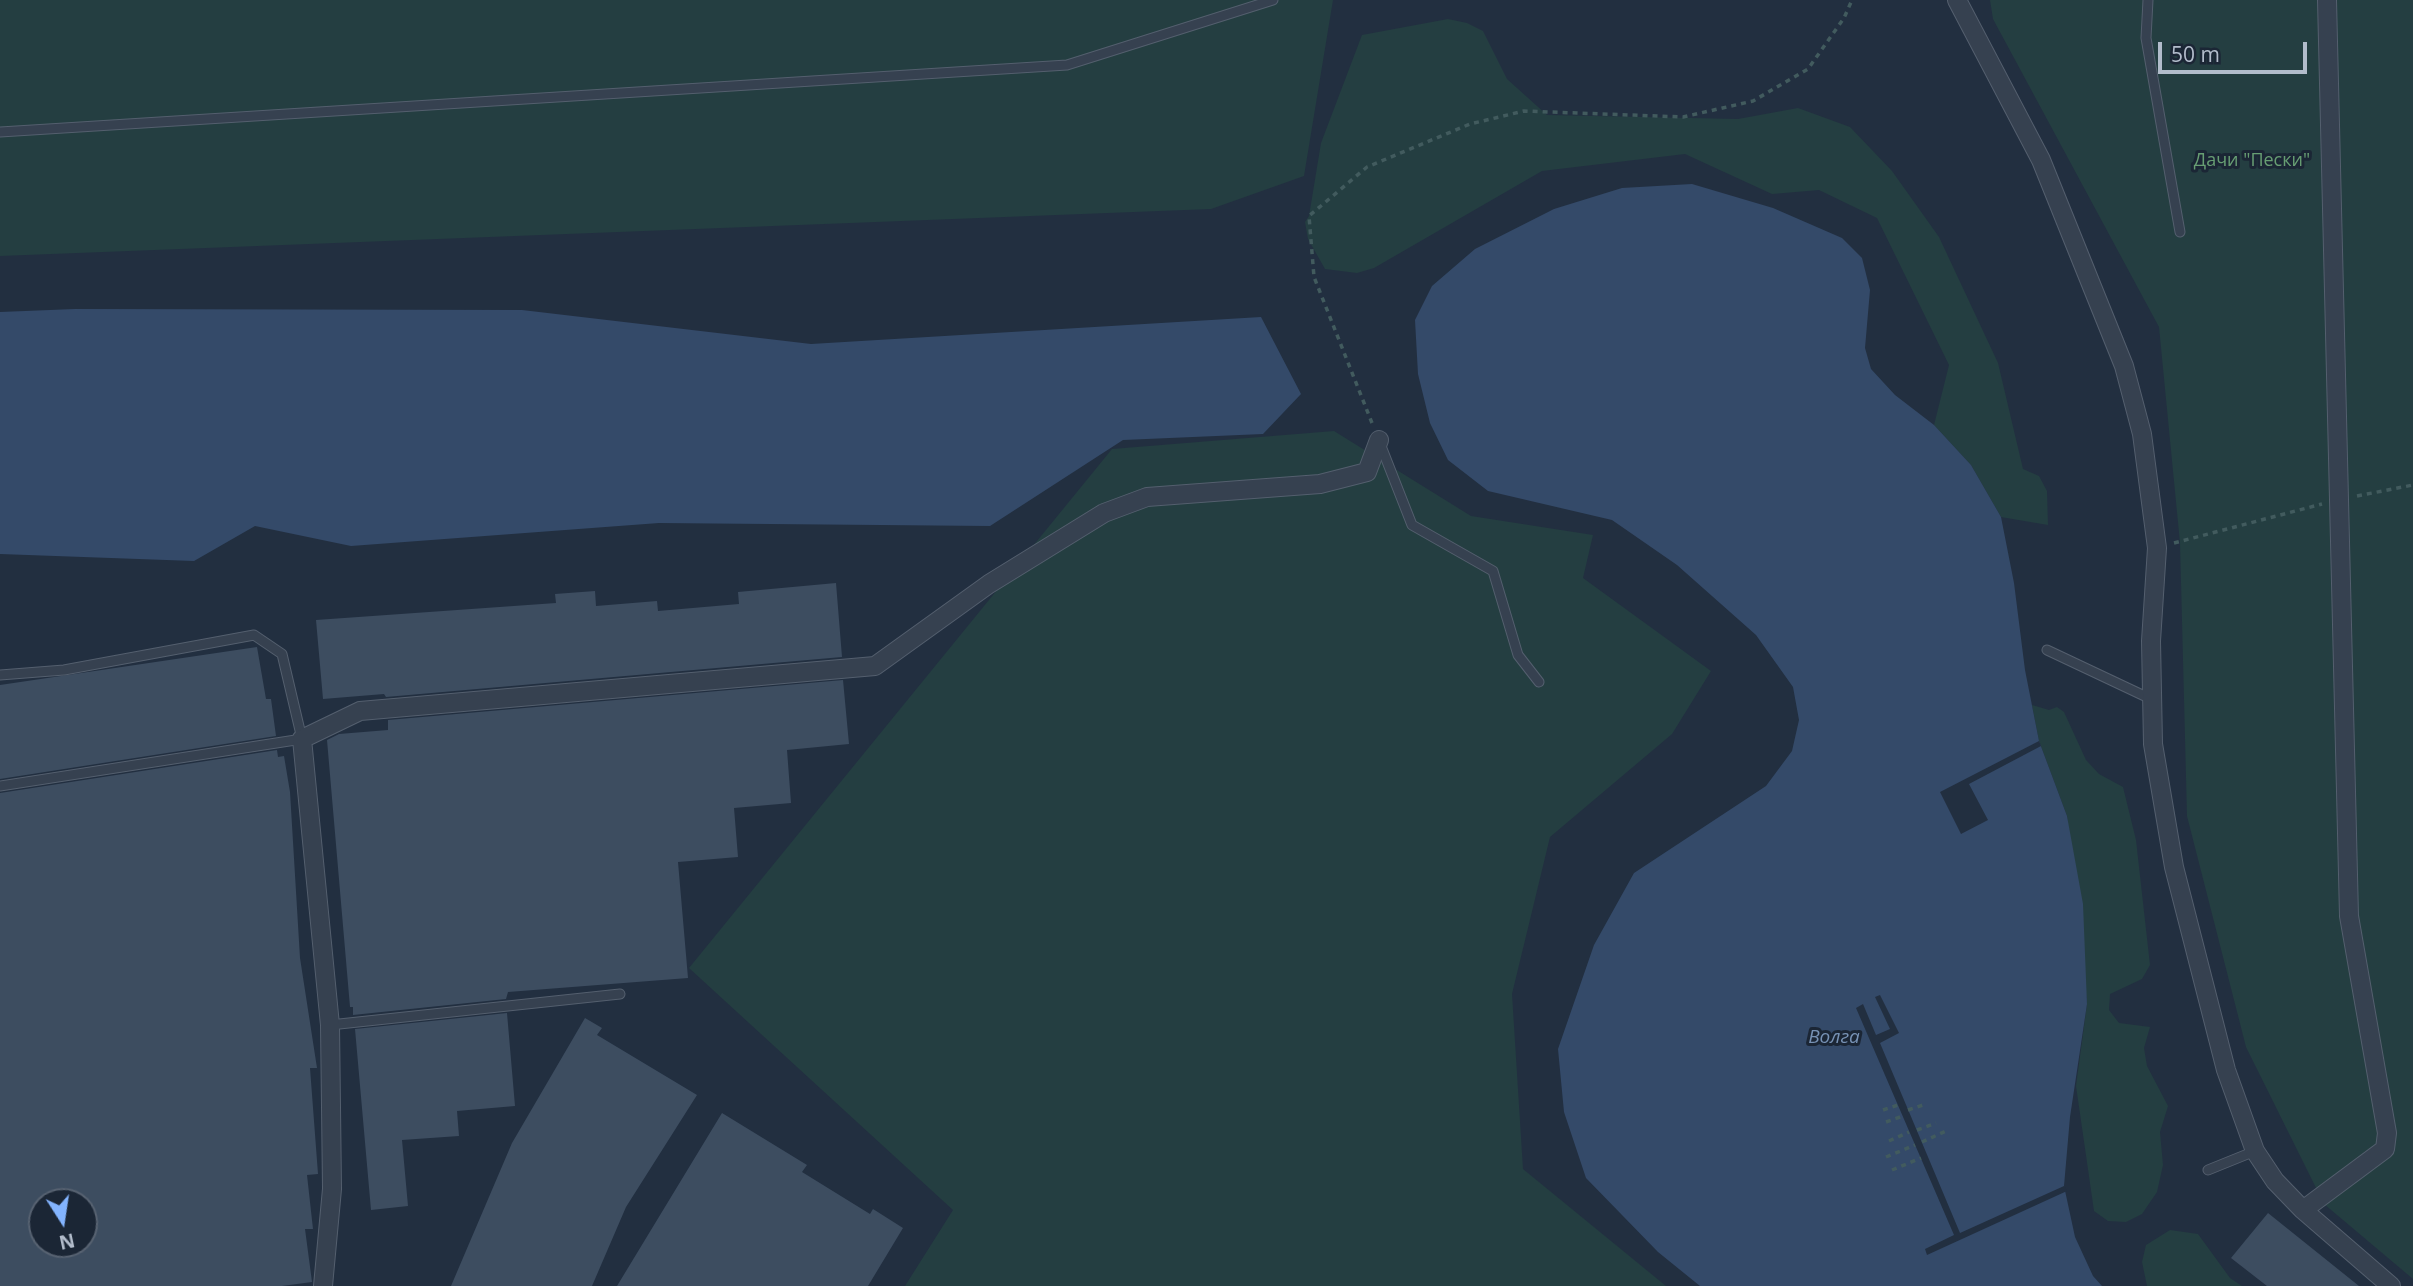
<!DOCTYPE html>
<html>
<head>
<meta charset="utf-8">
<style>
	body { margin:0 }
	#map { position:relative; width:2413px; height:1286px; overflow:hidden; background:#222f40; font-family:"Open Sans",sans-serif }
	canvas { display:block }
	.north { position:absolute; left:28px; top:1188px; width:70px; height:70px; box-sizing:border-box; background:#1b2635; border:2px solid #576271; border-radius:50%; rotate:168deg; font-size:19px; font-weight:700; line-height:28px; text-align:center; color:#b2bccb }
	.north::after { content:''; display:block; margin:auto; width:24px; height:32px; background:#83b4ff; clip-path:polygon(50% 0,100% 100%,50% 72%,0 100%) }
	.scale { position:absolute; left:2158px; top:42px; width:149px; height:32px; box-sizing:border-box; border:4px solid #b2bccb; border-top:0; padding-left:9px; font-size:21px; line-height:24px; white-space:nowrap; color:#b2bccb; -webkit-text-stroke:5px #1b2635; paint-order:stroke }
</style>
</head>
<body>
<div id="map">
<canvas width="2413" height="1286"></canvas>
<div class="north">N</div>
<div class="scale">50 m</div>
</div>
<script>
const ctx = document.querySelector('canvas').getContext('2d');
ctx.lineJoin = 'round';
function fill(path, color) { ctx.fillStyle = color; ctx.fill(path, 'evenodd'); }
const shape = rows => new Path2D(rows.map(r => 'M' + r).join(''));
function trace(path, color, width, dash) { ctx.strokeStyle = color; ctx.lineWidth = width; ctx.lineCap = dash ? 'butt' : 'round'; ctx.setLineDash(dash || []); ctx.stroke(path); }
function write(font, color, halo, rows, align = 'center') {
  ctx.font = font + ' "Open Sans",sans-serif'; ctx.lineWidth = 6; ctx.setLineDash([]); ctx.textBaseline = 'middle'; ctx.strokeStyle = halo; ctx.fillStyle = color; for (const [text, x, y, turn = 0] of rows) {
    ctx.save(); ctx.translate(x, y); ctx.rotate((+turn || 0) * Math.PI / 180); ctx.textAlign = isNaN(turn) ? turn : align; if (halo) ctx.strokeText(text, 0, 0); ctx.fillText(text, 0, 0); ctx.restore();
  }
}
fill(shape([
	[0,0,1333,0,1304,176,1211,209,0,256],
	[1990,0,2413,0,2413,1279,2324,1204,2246,1047,2187,816,2180,543,2159,327,1993,19],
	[1448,19,1467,23,1483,31,1507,79,1547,115,1738,119,1798,108,1850,127,1892,171,1939,237,1998,363,2023,469,2039,476,2047,491,2048,525,2001,517,1971,465,1934,425,1949,365,1877,218,1819,190,1772,194,1685,154,1542,171,1374,268,1357,273,1325,269,1308,239,1305,222,1309,216,1321,143,1362,35],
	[1334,431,1471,516,1593,535,1583,578,1711,671,1672,734,1550,837,1512,994,1523,1169,1666,1286,905,1286,953,1210,689,968,1112,449],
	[2032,705,2049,710,2057,707,2064,712,2086,760,2099,774,2123,787,2136,840,2150,965,2142,979,2110,994,2109,1010,2119,1023,2150,1027,2144,1048,2147,1066,2168,1106,2160,1132,2163,1165,2157,1192,2142,1214,2126,1222,2108,1221,2094,1211,2076,1086,2087,1004,2067,816,2039,741],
	[2170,1230,2198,1234,2230,1278,2242,1286,2147,1286,2142,1262,2146,1245]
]), '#243e41');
fill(shape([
	[1692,184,1773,208,1842,238,1862,258,1870,290,1865,348,1871,369,1895,395,1934,425,1971,465,2001,517,2014,583,2025,670,2039,741,2067,816,2083,904,2087,1004,2070,1117,2064,1186,2075,1237,2093,1276,2102,1286,1700,1286,1658,1252,1586,1178,1564,1112,1558,1049,1594,945,1634,873,1766,786,1792,751,1799,720,1793,687,1756,635,1677,565,1612,520,1488,491,1448,460,1430,423,1418,374,1415,320,1432,286,1475,249,1554,209,1622,188],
	[75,309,522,310,811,344,1261,317,1301,394,1263,434,1123,440,990,526,659,523,351,546,255,526,194,561,0,554,0,312]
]), '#344a69');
fill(shape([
	[2039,741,2041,746,1969,784,1988,820,1961,834,1940,792],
	[1880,995,1899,1033,1880,1043,1960,1233,2064,1186,2067,1191,1927,1255,1925,1249,1954,1235,1856,1008,1863,1004,1876,1035,1890,1029,1875,997]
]), '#222f40');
fill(shape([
	[836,583,842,657,386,697,384,694,323,699,316,620,556,603,555,594,595,591,596,606,657,601,658,611,739,604,738,592],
	[257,647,266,699,271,699,276,736,0,779,0,685],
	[843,680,849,744,787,750,791,803,734,808,738,857,678,862,688,978,508,992,506,999,353,1015,353,1007,350,1007,327,740,339,734,388,730,388,720],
	[277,750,278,757,284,756,290,792,300,958,317,1068,310,1068,318,1174,307,1175,313,1229,305,1229,312,1282,282,1286,0,1286,0,793],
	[84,1200,84,1244,42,1244,42,1202],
	[507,1013,515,1106,457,1111,459,1136,402,1140,408,1206,371,1210,355,1029],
	[585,1018,602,1028,597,1035,697,1095,626,1207,592,1286,451,1286,512,1143],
	[722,1113,807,1165,802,1172,870,1214,873,1209,903,1228,868,1286,617,1286],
	[2268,1213,2359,1286,2267,1286,2231,1258]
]), '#3d4d60');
const lane = shape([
	[2148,0,2146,38,2180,232],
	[0,132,1067,65,1273,0],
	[1379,441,1412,525,1493,571,1518,655,1539,682],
	[2047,650,2153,700],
	[0,675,64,670,254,635,282,654,302,739,0,786],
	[330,1025,620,994],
	[2208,1170,2255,1151]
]);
const street = shape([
	[1957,0,2041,160,2124,366,2142,434,2157,548,2151,641,2153,744,2174,867,2226,1070,2255,1151,2275,1181,2303,1210,2391,1286],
	[2303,1210,2385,1149,2387,1133,2349,916,2327,0],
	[323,1286,332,1189,330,1025,302,739,360,711,875,666,989,584,1104,513,1147,497,1320,484,1367,472,1379,440]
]);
trace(lane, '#545f6e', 11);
trace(street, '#545f6e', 20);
trace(shape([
	[1372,423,1314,277,1309,216,1367,167,1470,124,1524,111,1683,117,1753,101,1808,69,1844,18,1852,0],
	[2357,496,2413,485],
	[2174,543,2322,504],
	[1883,1110,1898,1105],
	[1908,1110,1926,1104],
	[1886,1122,1903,1116],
	[1917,1130,1936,1123],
	[1889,1141,1909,1132],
	[1922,1142,1946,1131],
	[1886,1157,1915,1145],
	[1892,1170,1921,1158]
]), '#425b5e', 3.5, [5, 5]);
trace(lane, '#364150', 9);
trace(street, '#364150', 18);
write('18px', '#679e73', '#1b2635', [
	["Дачи \"Пески\"",2252,161]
]);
write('italic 19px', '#7792b5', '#1b2635', [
	["Волга",1834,1038]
]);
</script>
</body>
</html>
